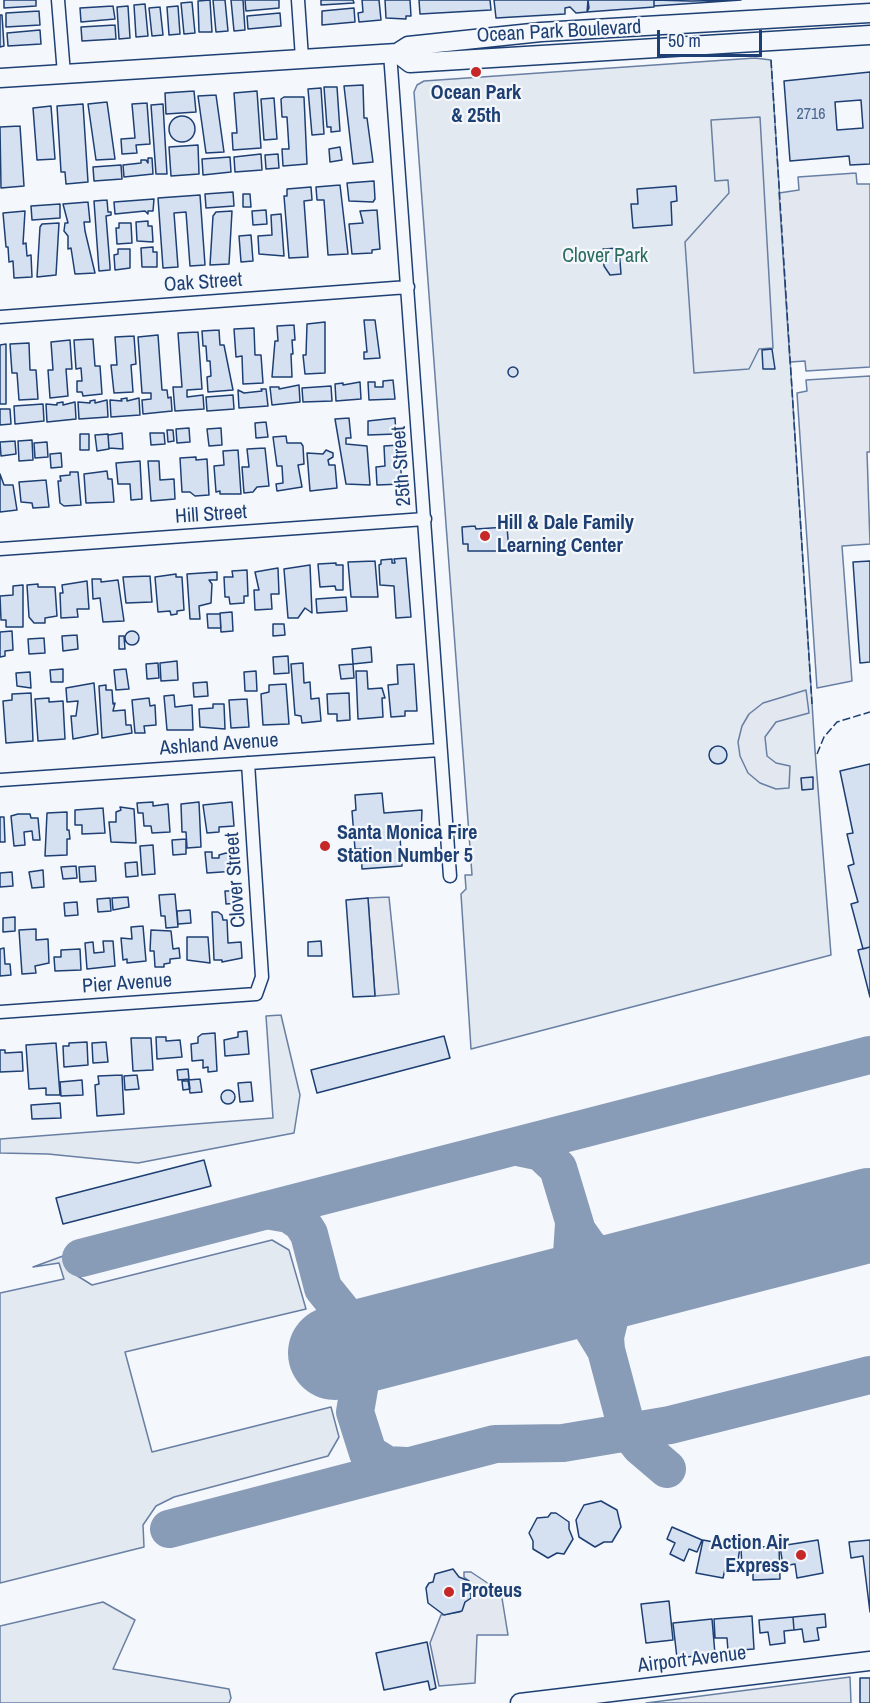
<!DOCTYPE html>
<html>
<head>
<meta charset="utf-8">
<style>
	body { margin:0 }
	#map { position:relative; width:870px; height:1703px; overflow:hidden; background:#f4f7fb; font-family:"Archivo Narrow",sans-serif }
	canvas { display:block }
	.scale { position:absolute; left:657px; top:30px; width:105px; height:27px; box-sizing:border-box; border:3px solid #1d3f73; border-top:0; padding-left:8px; font-size:18px; line-height:21px; white-space:nowrap; color:#1d3f73; -webkit-text-stroke:4px #f4f7fb; paint-order:stroke }
</style>
</head>
<body>
<div id="map">
<canvas width="870" height="1703"></canvas>
<div class="scale">50 m</div>
</div>
<script>
const ctx = document.querySelector('canvas').getContext('2d');
ctx.lineJoin = 'round';
function fill(path, color) { ctx.fillStyle = color; ctx.fill(path, 'evenodd'); }
const shape = rows => new Path2D(rows.map(r => 'M' + r).join(''));
function trace(path, color, width, dash) { ctx.strokeStyle = color; ctx.lineWidth = width; ctx.lineCap = dash ? 'butt' : 'round'; ctx.setLineDash(dash || []); ctx.stroke(path); }
function write(font, color, halo, rows, align = 'center') {
  ctx.font = font + ' "Archivo Narrow",sans-serif'; ctx.lineWidth = 4.5; ctx.setLineDash([]); ctx.textBaseline = 'middle'; ctx.strokeStyle = halo; ctx.fillStyle = color; for (const [text, x, y, turn = 0] of rows) {
    ctx.save(); ctx.translate(x, y); ctx.rotate((+turn || 0) * Math.PI / 180); ctx.textAlign = isNaN(turn) ? turn : align; if (halo) ctx.strokeText(text, 0, 0); ctx.fillText(text, 0, 0); ctx.restore();
  }
}
const green = shape([
	[755,58,771,60,815,750,831,955,471,1049,461,894,466,889,465,875,472,875,414,92,417,85,424,81,755,58],
	[281,1015,300,1095,294,1133,138,1163,48,1154,0,1153,0,1139,273,1118,266,1016,281,1015],
	[272,1240,289,1250,306,1309,125,1352,152,1452,331,1407,339,1437,328,1456,174,1497,156,1506,143,1525,144,1547,0,1583,0,1293,64,1279,59,1263,33,1267,63,1256,68,1270,92,1285,272,1240],
	[103,1602,135,1620,113,1669,229,1689,231,1698,229,1703,0,1703,0,1626,103,1602]
]);
fill(green, '#e3e9f0');
trace(green, '#687fa3', 1.5);
const parking = shape([
	[760,117,773,348,759,349,749,369,694,373,685,242,729,193,728,180,715,181,711,120,760,117],
	[856,173,857,184,870,184,870,367,806,371,805,361,790,362,779,193,799,190,798,177,856,173],
	[870,376,870,452,867,452,870,544,842,546,852,681,817,688,797,393,807,391,806,380,870,376],
	[806,690,809,713,776,722,765,737,767,756,776,763,790,766,789,788,776,789,760,783,748,773,740,756,738,742,742,726,749,714,763,703,806,690],
	[389,897,399,994,375,996,368,898,389,897],
	[464,1572,471,1572,501,1592,508,1635,477,1635,475,1683,439,1686,430,1643,441,1615,460,1612,465,1602,471,1598,469,1581,464,1577,464,1572],
	[850,1677,851,1703,646,1703,850,1677]
]);
fill(parking, '#e3e8f0');
trace(parking, '#687fa3', 1.5);
trace(shape([
	[517,1147,541,1152,558,1168,577,1231,589,1248,614,1265,657,1270],
	[266,1210,289,1214,302,1223,309,1234,323,1288,344,1314,372,1329,400,1336],
	[81,1258,870,1055],
	[657,1270,625,1290,612,1309,605,1337,606,1350,627,1429,640,1446,667,1469],
	[517,1306,550,1288,567,1268,572,1254,574,1224],
	[517,1306,542,1304,567,1309,590,1324,606,1350],
	[386,1340,377,1349,360,1383,355,1412,368,1453,387,1465,406,1466],
	[169,1529,495,1444,563,1443,670,1425,870,1375]
]), '#889bb7', 38);
trace(shape([
	[335,1353,870,1215]
]), '#889bb7', 94);
const building = shape([
	[4,0,36,0,36,6,4,8,4,0],
	[210,0,212,32,199,32,198,1,210,0],
	[213,0,225,0,228,31,216,32,213,0],
	[231,0,243,0,245,30,234,31,231,0],
	[245,0,279,0,279,8,246,11,245,0],
	[321,0,353,0,354,3,321,5,321,0],
	[362,0,379,0,381,20,359,22,358,13,363,12,362,0],
	[385,0,410,0,411,16,406,16,406,19,386,18,385,0],
	[419,0,490,0,491,10,420,14,419,0],
	[494,0,588,0,589,8,587,12,576,13,570,7,565,8,565,14,496,18,494,0],
	[588,0,654,0,654,7,587,12,588,0],
	[654,0,691,1,741,0,654,6,654,0],
	[192,2,195,33,184,34,181,3,192,2],
	[145,4,148,36,136,37,134,5,145,4],
	[113,6,115,19,81,22,80,8,113,6],
	[128,6,130,38,119,39,117,7,128,6],
	[178,6,180,34,169,35,167,7,178,6],
	[160,7,163,35,152,36,149,8,160,7],
	[354,8,355,22,322,25,322,11,354,8],
	[39,11,40,25,6,27,6,13,39,11],
	[280,13,281,26,248,29,247,16,280,13],
	[0,15,2,15,4,46,0,47,0,15],
	[115,25,116,39,82,41,81,27,115,25],
	[40,30,41,44,8,46,7,33,40,30],
	[870,72,870,164,850,165,849,156,790,161,784,81,870,72],
	[861,100,863,128,837,130,835,102,861,100],
	[363,85,364,118,367,118,373,162,353,164,344,86,363,85],
	[324,87,337,87,340,131,331,132,331,127,327,127,324,87],
	[321,88,324,134,312,135,308,89,321,88],
	[194,91,196,112,166,114,165,93,194,91],
	[257,91,261,148,233,150,232,133,237,133,234,93,257,91],
	[216,95,224,152,206,153,198,96,216,95],
	[284,97,304,97,307,164,283,166,282,149,289,149,287,117,282,117,281,99,284,97],
	[274,98,277,139,264,140,261,99,274,98],
	[107,102,115,159,96,160,88,104,107,102],
	[147,103,150,144,136,145,137,153,122,154,121,139,135,138,132,104,147,103],
	[83,104,88,182,66,184,65,172,61,172,57,106,83,104],
	[163,104,167,174,156,174,151,105,163,104],
	[51,106,55,159,37,160,33,108,51,106],
	'169 129a13 13 0 1 1 26 0a13 13 0 1 1-26 0Z',
	[20,126,24,186,1,188,0,127,20,126],
	[198,145,199,174,171,176,169,147,198,145],
	[340,147,342,160,330,162,329,149,340,147],
	[261,154,262,170,235,172,234,157,261,154],
	[278,154,279,168,266,169,265,155,278,154],
	[230,157,231,172,203,175,202,159,230,157],
	[148,158,152,158,153,174,124,177,123,165,141,163,141,160,146,160,148,163,148,158],
	[121,165,122,179,94,181,93,167,121,165],
	[374,181,375,199,373,202,349,201,347,183,374,181],
	[340,185,348,254,328,255,324,200,317,200,316,187,340,185],
	[676,186,677,201,671,202,672,225,633,228,631,204,638,204,637,189,676,186],
	[311,187,312,200,304,201,308,257,289,258,284,196,287,196,287,189,311,187],
	[233,192,234,206,206,208,205,194,233,192],
	[243,194,250,194,251,207,243,207,243,194],
	[200,195,205,265,190,266,186,212,174,213,178,267,163,268,158,198,200,195],
	[154,199,153,211,148,211,148,214,145,211,115,214,114,202,154,199],
	[107,200,108,212,111,212,111,215,106,216,110,266,110,270,99,271,94,201,107,200],
	[88,202,90,222,84,222,85,231,95,273,75,274,71,248,68,249,68,236,64,231,65,223,68,223,63,204,88,202],
	[60,204,60,218,32,220,31,206,60,204],
	[266,210,267,224,253,225,252,211,266,210],
	[377,210,380,249,372,250,372,253,352,254,349,224,363,223,360,211,377,210],
	[25,211,23,244,26,243,27,256,31,255,32,277,14,278,13,261,9,262,8,247,6,247,3,213,25,211],
	[232,211,229,264,210,265,213,216,216,212,232,211],
	[281,214,284,256,259,254,258,236,272,235,271,215,281,214],
	[148,221,148,226,152,226,153,242,137,241,136,222,148,221],
	[59,223,56,275,37,277,40,227,42,224,59,223],
	[119,223,131,223,132,243,117,244,116,228,119,228,119,223],
	[251,235,253,261,241,262,239,236,251,235],
	[153,247,153,252,157,252,157,267,142,267,141,248,153,247],
	[619,248,621,274,610,275,604,266,603,249,619,248],
	[118,249,130,249,130,268,115,270,114,255,118,254,118,249],
	[364,320,375,320,380,358,364,359,364,352,367,352,364,320],
	[325,322,325,373,305,374,303,355,306,355,307,324,325,322],
	[294,325,295,340,292,340,293,354,291,354,292,377,272,377,275,341,278,341,277,326,294,325],
	[254,328,255,355,261,355,263,383,243,384,242,356,236,357,234,329,254,328],
	[219,330,220,345,224,345,233,390,208,392,207,377,211,376,210,361,207,361,206,346,203,346,202,331,219,330],
	[198,332,202,389,187,390,187,397,203,395,204,409,175,411,173,387,182,387,178,333,198,332],
	[158,335,162,390,167,390,168,398,171,397,172,411,143,414,142,400,151,399,151,393,142,393,138,337,158,335],
	[134,336,136,364,131,365,133,392,114,393,111,365,117,365,115,337,134,336],
	[93,339,95,366,100,366,102,394,83,396,82,392,77,392,77,381,82,381,81,368,76,369,74,340,93,339],
	[70,340,72,369,66,369,68,396,50,398,48,370,53,370,51,342,70,340],
	[29,343,30,370,36,370,38,399,19,400,17,373,12,373,10,344,29,343],
	[6,344,6,404,0,404,0,345,6,344],
	[772,349,775,369,763,369,762,350,772,349],
	'508 372a5 5 0 1 1 10 0a5 5 0 1 1-10 0Z',
	[393,380,395,399,369,400,368,382,375,382,375,387,383,387,383,381,393,380],
	[360,382,361,399,336,401,335,384,343,383,343,385,360,382],
	[299,385,300,402,272,405,270,387,279,387,279,389,299,385],
	[331,386,332,401,303,402,302,388,331,386],
	[261,389,266,389,268,406,239,408,238,390,244,393,262,391,261,389],
	[233,395,234,409,207,411,206,397,233,395],
	[127,398,127,401,139,398,140,415,111,417,110,400,122,401,121,399,127,398],
	[95,400,95,403,107,400,108,417,79,419,78,402,90,403,90,401,95,400],
	[63,402,63,405,75,402,76,419,47,422,46,404,57,405,57,403,63,402],
	[43,404,44,421,15,424,14,406,43,404],
	[0,409,10,409,11,424,0,425,0,409],
	[349,418,351,438,346,438,346,444,367,446,370,485,346,484,335,419,349,418],
	[395,418,396,434,368,435,368,421,395,418],
	[266,422,268,437,256,438,255,423,266,422],
	[189,428,190,442,177,443,176,429,189,428],
	[221,428,222,445,209,446,207,429,221,428],
	[167,430,173,430,174,441,168,442,167,430],
	[122,433,123,449,109,448,108,435,122,433],
	[150,433,164,433,165,444,151,445,150,433],
	[80,434,89,434,89,450,80,450,80,434],
	[108,434,109,449,97,451,95,435,108,434],
	[286,436,287,443,301,443,303,446,304,464,298,465,302,487,277,491,276,484,283,483,282,466,277,466,273,437,286,436],
	[32,440,33,460,19,461,18,441,32,440],
	[15,441,16,454,1,456,0,442,15,441],
	[47,442,48,457,35,458,34,443,47,442],
	[399,445,402,484,377,485,376,467,385,466,384,446,399,445],
	[265,448,269,486,257,487,253,492,244,493,242,467,249,467,247,449,265,448],
	[238,450,241,494,220,494,220,491,216,492,214,466,224,465,223,451,238,450],
	[326,450,333,453,333,457,328,460,329,465,335,465,337,488,310,491,307,453,323,454,326,450],
	[61,453,62,467,51,468,50,454,61,453],
	[196,457,196,460,207,459,209,495,195,496,190,492,182,492,180,458,196,457],
	[140,461,142,499,131,500,130,484,118,484,116,463,140,461],
	[148,461,159,461,160,480,174,479,175,499,151,501,148,461],
	[107,471,108,479,112,479,114,502,86,503,84,474,107,471],
	[70,472,78,472,81,505,64,506,60,503,58,481,61,481,60,476,70,475,70,472],
	[0,474,4,485,13,485,17,510,0,512,0,474],
	[46,480,49,507,33,508,32,503,21,502,19,482,46,480],
	[475,526,476,529,507,527,509,551,468,551,468,544,463,544,462,527,475,526],
	[406,558,411,617,396,618,394,586,380,585,379,565,381,564,381,560,392,559,392,563,395,563,394,559,406,558],
	[375,561,378,597,351,597,348,562,375,561],
	[870,561,870,662,860,663,853,562,870,561],
	[336,563,336,565,343,565,343,590,336,590,335,586,320,587,318,564,336,563],
	[310,565,312,613,305,608,298,618,288,618,284,569,310,565],
	[278,568,279,594,271,594,272,609,255,610,254,590,259,590,255,572,278,568],
	[247,570,248,596,244,596,244,603,230,604,229,597,225,597,224,577,233,577,232,571,247,570],
	[217,572,217,580,209,580,212,584,211,603,199,606,200,619,190,619,187,574,217,572],
	[176,574,176,577,182,577,184,610,177,611,177,614,171,615,170,611,158,612,155,577,176,574],
	[150,576,152,602,126,603,123,577,150,576],
	[92,579,101,579,101,582,118,580,124,621,103,622,100,598,93,599,92,579],
	[87,581,89,609,77,609,78,617,61,618,60,593,63,593,62,585,87,581],
	[38,584,38,587,55,587,57,616,45,618,45,623,34,623,29,617,27,585,38,584],
	[23,585,23,627,6,627,6,620,1,620,0,596,13,595,13,586,23,585],
	[346,597,347,611,317,613,316,599,346,597],
	[232,612,233,631,221,632,220,613,232,612],
	[207,614,220,614,221,628,208,628,207,614],
	[273,624,284,624,285,635,273,636,273,624],
	'125 638a7 7 0 1 1 14 0a7 7 0 1 1-14 0Z',
	[12,631,13,650,5,651,5,656,0,657,0,632,12,631],
	[77,635,78,649,63,651,62,636,77,635],
	[119,636,124,636,125,649,119,649,119,636],
	[44,638,45,653,29,654,28,639,44,638],
	[371,647,372,662,353,664,352,649,371,647],
	[288,656,289,673,274,674,273,657,288,656],
	[177,661,178,680,161,681,160,663,177,661],
	[158,663,159,678,147,679,146,664,158,663],
	[303,663,304,683,310,682,311,699,319,698,321,721,302,723,301,716,295,715,291,664,303,663],
	[353,664,354,678,341,679,339,665,353,664],
	[414,664,417,711,405,711,405,716,391,717,388,685,398,684,397,665,414,664],
	[63,669,63,682,51,682,50,670,63,669],
	[126,669,129,689,116,690,114,670,126,669],
	[256,671,257,691,245,691,244,672,256,671],
	[356,671,367,671,368,689,382,688,385,698,382,698,383,717,358,719,356,671],
	[30,672,31,688,17,686,16,673,30,672],
	[207,682,208,696,194,697,193,683,207,682],
	[94,683,98,734,73,739,71,716,76,716,78,701,67,702,66,688,94,683],
	[286,684,289,724,263,725,261,694,269,692,269,685,286,684],
	[106,685,106,690,112,690,113,704,115,703,113,711,125,710,126,725,131,725,132,733,102,738,99,686,106,685],
	[31,693,33,741,6,743,3,701,12,700,12,694,31,693],
	[349,693,350,720,337,721,337,714,328,714,327,694,349,693],
	[174,695,175,707,192,705,193,730,167,730,164,696,174,695],
	[49,698,49,702,63,701,65,739,38,741,35,699,49,698],
	[149,698,150,706,155,705,156,725,144,726,145,733,135,733,132,700,149,698],
	[247,699,249,727,231,728,229,700,247,699],
	[213,704,224,704,225,729,200,727,199,709,213,708,213,704],
	'709 755a9 9 0 1 1 18 0a9 9 0 1 1-18 0Z',
	[870,764,870,947,863,949,851,904,858,902,848,866,854,864,847,834,853,833,840,771,870,764],
	[813,777,813,789,802,790,801,778,813,777],
	[382,793,384,813,422,810,421,835,400,837,402,866,362,869,361,849,355,849,352,811,356,810,355,795,382,793],
	[153,802,153,806,168,804,170,832,152,833,151,826,144,826,143,813,138,813,137,803,153,802],
	[199,802,201,847,187,848,186,832,182,832,181,804,199,802],
	[232,802,234,826,219,827,219,832,207,833,203,805,232,802],
	[120,807,134,809,136,843,111,842,109,822,116,822,116,812,121,810,120,807],
	[103,808,105,833,82,834,82,825,75,825,75,810,103,808],
	[67,812,67,830,69,830,70,839,67,839,67,855,45,856,47,813,67,812],
	[18,814,30,814,31,818,38,818,40,840,33,840,32,831,24,832,25,845,14,846,11,816,18,814],
	[0,817,4,817,5,842,0,842,0,817],
	[186,839,186,854,173,855,172,840,186,839],
	[153,845,155,874,142,875,140,846,153,845],
	[205,852,212,852,212,858,219,858,219,855,226,853,234,854,236,871,207,873,205,852],
	[137,862,138,876,126,877,125,863,137,862],
	[76,866,77,878,63,879,61,867,76,866],
	[95,866,96,881,80,882,79,867,95,866],
	[43,870,44,887,32,888,29,872,43,870],
	[12,872,13,886,0,887,0,873,12,872],
	[225,891,238,891,239,903,226,904,225,891],
	[175,894,178,927,166,928,165,916,161,916,159,895,175,894],
	[128,897,129,907,113,910,112,898,128,897],
	[110,898,111,911,98,912,97,899,110,898],
	[368,898,375,996,353,997,346,900,368,898],
	[77,902,78,915,65,916,64,903,77,902],
	[190,910,191,923,178,924,177,911,190,910],
	[212,912,218,912,222,915,223,920,227,920,228,943,241,942,242,958,222,962,222,960,214,960,212,912],
	[15,917,15,931,3,932,3,918,15,917],
	[143,926,146,961,127,963,127,959,123,960,121,938,132,939,131,927,143,926],
	[36,929,36,940,48,939,49,963,35,966,36,973,22,974,19,930,36,929],
	[151,930,171,931,173,949,179,948,180,958,170,959,170,963,164,964,164,967,155,967,154,951,150,951,151,930],
	[187,937,208,937,210,963,187,960,187,937],
	[103,941,113,941,115,966,87,969,85,943,93,942,94,953,104,952,103,941],
	[321,941,322,956,308,956,308,942,321,941],
	[870,947,870,997,858,950,870,947],
	[4,948,5,964,10,964,11,975,0,976,0,949,4,948],
	[80,949,81,970,55,971,54,957,61,957,61,950,80,949],
	[247,1031,249,1054,225,1056,224,1040,238,1037,238,1032,247,1031],
	[215,1033,217,1071,208,1072,208,1067,203,1068,203,1060,192,1061,191,1044,198,1043,198,1037,202,1034,215,1033],
	[444,1036,450,1058,317,1093,311,1070,444,1036],
	[156,1037,166,1037,166,1041,180,1040,182,1057,157,1059,156,1037],
	[131,1038,151,1038,153,1070,133,1071,131,1038],
	[87,1042,88,1065,64,1067,63,1046,69,1046,69,1043,87,1042],
	[106,1042,108,1062,93,1063,92,1043,106,1042],
	[56,1043,60,1095,46,1095,46,1088,29,1089,26,1045,56,1043],
	[0,1050,5,1050,5,1053,22,1052,23,1071,0,1072,0,1050],
	[188,1069,189,1079,178,1080,177,1070,188,1069],
	[122,1075,124,1114,97,1116,95,1085,99,1084,98,1076,122,1075],
	[137,1075,139,1089,125,1090,124,1076,137,1075],
	[200,1079,202,1092,190,1093,188,1080,200,1079],
	[82,1080,83,1095,61,1096,60,1082,82,1080],
	[182,1081,189,1081,190,1089,183,1090,182,1081],
	[251,1082,253,1101,240,1102,238,1083,251,1082],
	'221 1097a7 7 0 1 1 14 0a7 7 0 1 1-14 0Z',
	[60,1103,61,1118,32,1119,31,1105,60,1103],
	[204,1160,211,1186,63,1224,56,1198,204,1160],
	[601,1501,617,1510,621,1527,612,1542,604,1542,595,1547,579,1537,576,1520,584,1505,601,1501],
	[551,1513,556,1513,569,1522,569,1529,573,1539,564,1554,557,1553,548,1558,533,1549,533,1541,529,1533,537,1518,548,1517,551,1513],
	[672,1527,702,1540,697,1552,689,1549,684,1561,670,1554,675,1543,667,1539,672,1527],
	[703,1540,740,1547,737,1567,726,1565,723,1578,696,1573,703,1540],
	[818,1540,823,1573,797,1578,795,1564,783,1566,780,1546,818,1540],
	[870,1540,870,1612,863,1556,851,1558,849,1542,870,1540],
	[779,1546,780,1579,753,1580,753,1573,748,1573,748,1567,742,1567,741,1548,779,1546],
	[453,1569,459,1577,469,1581,471,1598,465,1602,462,1611,444,1615,428,1603,426,1588,429,1583,433,1582,435,1574,453,1569],
	[669,1601,673,1640,646,1643,641,1604,669,1601],
	[825,1614,826,1627,817,1628,819,1640,804,1642,802,1629,794,1630,793,1617,825,1614],
	[752,1616,754,1649,728,1651,727,1638,715,1638,714,1619,752,1616],
	[793,1617,794,1630,784,1631,785,1643,770,1645,768,1632,760,1633,759,1620,793,1617],
	[712,1619,715,1654,677,1658,673,1623,712,1619],
	[427,1642,436,1688,430,1690,428,1681,384,1690,376,1653,427,1642],
	[860,1678,870,1678,870,1703,860,1703,860,1678]
]);
fill(building, '#d5e0f0');
trace(building, '#1d3f73', 1.5);
const street = shape([
	[58,0,64,74],
	[298,0,302,58],
	[390,53,450,876],
	[0,317,408,287],
	[0,549,425,519],
	[0,780,440,750],
	[0,1012,256,994,262,977,248,763]
]);
const secondary = shape([
	[397,53,410,63,870,35],
	[0,78,397,53,408,46,541,32,870,13],
	[520,1703,870,1661]
]);
trace(street, '#1d3f73', 15);
trace(secondary, '#1d3f73', 21);
trace(street, '#f4f7fb', 12);
trace(secondary, '#f4f7fb', 18);
trace(shape([
	[771,60,812,704],
	[817,754,824,737,837,722,870,712]
]), '#1d3f73', 1.5, [8, 3]);
for (const [x, y, r, color] of [
	[476,72,6,"#c62828"],
	[485,536,6,"#c62828"],
	[325,846,6,"#c62828"],
	[801,1555,6,"#c62828"],
	[449,1592,6,"#c62828"]
]) { const dot = new Path2D(); dot.arc(x, y, r, 0, 2 * Math.PI); ctx.fillStyle = color; ctx.fill(dot); trace(dot, '#f4f7fb', 2); }
write('16px', '#4b6792', null, [
	["2716",811,115]
]);
write('20px', '#1d3f73', '#f4f7fb', [
	["Ocean Park Boulevard",559,32,-3],
	["Oak Street",203,283,-4],
	["25th Street",402,466,-94],
	["Hill Street",211,515,-4],
	["Ashland Avenue",219,745,-4],
	["Clover Street",236,880,-94],
	["Pier Avenue",127,984,-4],
	["Airport Avenue",692,1660,-7]
]);
write('bold 20px', '#1d3f73', '#f4f7fb', [
	["Ocean Park",476,94,"center"],
	["& 25th",476,117,"center"],
	["Hill & Dale Family",497,524],
	["Learning Center",497,547],
	["Santa Monica Fire",337,834],
	["Station Number 5",337,857],
	["Action Air",789,1544,"right"],
	["Express",789,1567,"right"],
	["Proteus",461,1592]
], 'left');
write('20px', '#2c6c60', '#f4f7fb', [
	["Clover Park",605,257]
]);
</script>
</body>
</html>
